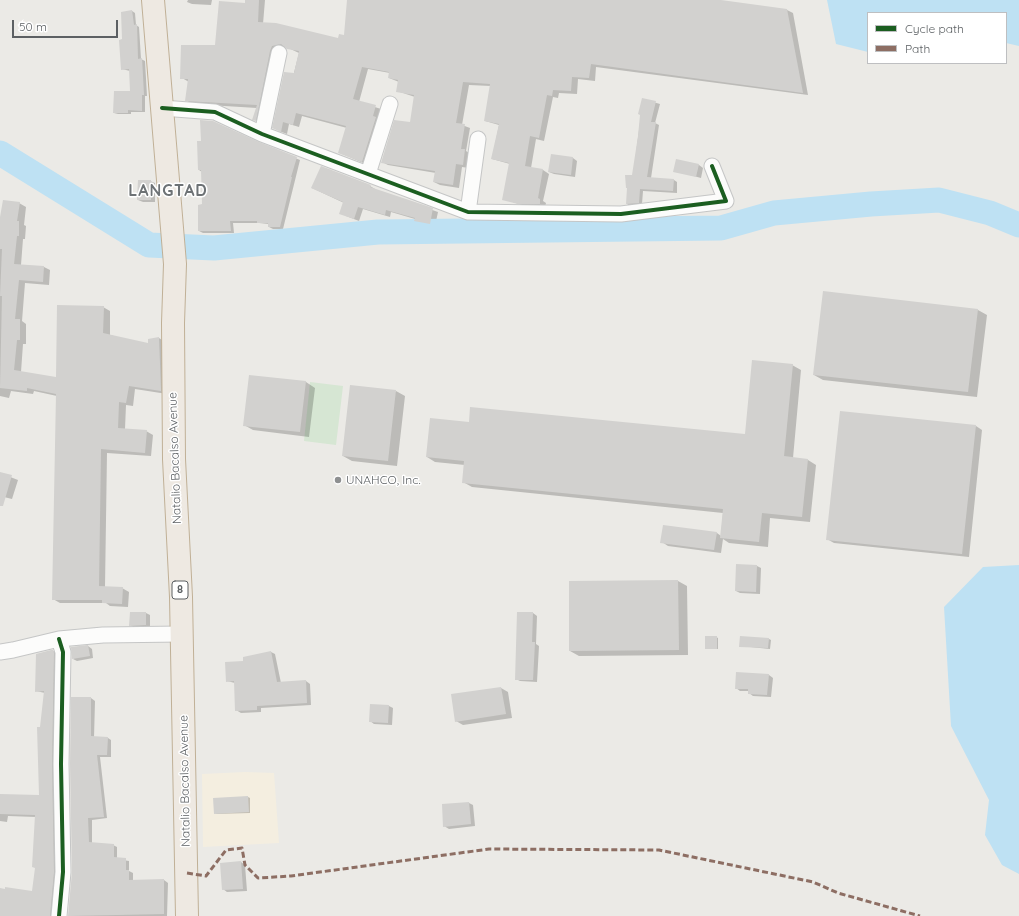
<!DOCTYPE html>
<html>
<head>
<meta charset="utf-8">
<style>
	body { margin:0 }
	#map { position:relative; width:1019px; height:916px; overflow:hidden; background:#ebeae6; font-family:Quicksand,sans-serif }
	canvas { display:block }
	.legend { position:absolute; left:867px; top:12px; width:140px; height:52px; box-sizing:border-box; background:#fff; border:1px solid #bebfc1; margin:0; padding:5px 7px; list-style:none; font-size:12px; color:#5c6063 }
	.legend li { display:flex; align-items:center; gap:8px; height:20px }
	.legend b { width:20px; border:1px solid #bebfc1 }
	.scale { position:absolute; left:12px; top:20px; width:106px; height:18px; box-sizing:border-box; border:2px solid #5c6063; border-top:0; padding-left:5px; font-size:12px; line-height:14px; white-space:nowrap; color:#5c6063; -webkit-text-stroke:3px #fff; paint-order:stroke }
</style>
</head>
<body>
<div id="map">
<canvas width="1019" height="916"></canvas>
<ul class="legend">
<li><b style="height:5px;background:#1b5e20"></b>Cycle path</li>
<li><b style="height:5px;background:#8d6e63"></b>Path</li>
</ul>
<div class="scale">50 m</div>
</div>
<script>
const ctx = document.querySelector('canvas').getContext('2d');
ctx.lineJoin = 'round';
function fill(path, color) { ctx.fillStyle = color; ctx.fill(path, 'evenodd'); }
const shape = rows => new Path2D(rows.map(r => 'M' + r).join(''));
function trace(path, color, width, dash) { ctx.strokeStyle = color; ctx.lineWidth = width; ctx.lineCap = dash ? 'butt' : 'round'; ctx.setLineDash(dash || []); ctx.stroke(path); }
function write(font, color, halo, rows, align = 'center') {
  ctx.font = font + ' Quicksand,sans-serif'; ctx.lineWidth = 3; ctx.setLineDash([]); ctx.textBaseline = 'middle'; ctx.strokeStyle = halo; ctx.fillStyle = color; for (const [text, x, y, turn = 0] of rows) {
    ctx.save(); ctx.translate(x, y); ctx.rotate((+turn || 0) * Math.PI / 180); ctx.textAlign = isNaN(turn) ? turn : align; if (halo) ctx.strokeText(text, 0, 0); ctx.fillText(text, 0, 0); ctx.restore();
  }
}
fill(shape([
	[245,772,274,773,279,843,203,847,202,774]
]), '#f4eee0');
fill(shape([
	[310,382,343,386,336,445,304,441]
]), '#d6e6d3');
fill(shape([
	[827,0,1019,0,1019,46,1006,43,1006,13,868,13,868,52,836,44],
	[1019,565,1019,874,1002,865,985,835,989,800,951,726,944,607,983,567]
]), '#bee1f3');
fill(shape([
	[188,0,212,0,211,5,192,4,187,2],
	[246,0,265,0,263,24,339,39,345,36,348,0,713,0,787,10,793,13,808,95,596,67,595,81,578,79,577,94,559,93,558,98,553,97,544,141,536,139,531,168,543,170,549,174,543,201,546,203,545,207,525,206,503,199,510,164,492,159,499,125,485,121,491,86,469,85,462,125,470,128,466,151,471,154,469,168,462,167,459,188,440,185,434,182,436,173,388,165,382,162,411,124,415,97,397,91,399,82,389,78,390,73,368,69,359,102,381,109,368,165,340,153,347,128,302,116,299,127,289,124,287,134,279,131,299,53,286,47,278,49,261,123,254,119,257,108,192,104,186,100,189,82,182,78,216,46,246,4],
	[132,11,135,13,136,25,139,27,141,59,145,61,147,96,145,96,145,112,131,112,131,114,118,114,114,113,131,92,130,71,122,69,124,40],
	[643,99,660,104,655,123,659,125,651,178,674,180,677,182,677,193,643,191,642,204,630,206,627,204,633,176],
	[258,143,300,160,283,229,273,229,269,227,269,224,259,223,233,223,234,233,203,233,199,231,203,205,202,172,199,170],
	[552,156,573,158,577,161,575,177,554,174,549,172],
	[699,165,703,168,701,178,675,171],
	[150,181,155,183,155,202,143,202,138,200],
	[370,186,375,189,375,190,438,212,435,226,420,223,415,219,391,212,390,217,363,209,359,221,346,216,344,203,312,188],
	[19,203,26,207,24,225,26,226,25,239,23,239,21,265,44,267,50,270,49,285,25,283,22,321,26,324,26,344,23,344,21,372,57,378,103,307,110,311,110,335,149,345,159,338,165,342,167,394,135,389,133,406,126,405,125,429,146,431,153,435,151,456,107,453,105,587,122,588,129,592,128,607,110,606,106,603,60,603,53,599,57,396,34,391,33,394,11,391,9,398,0,396,0,238],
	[978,310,987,315,977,397,823,380,814,375],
	[792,365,801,370,793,458,808,460,816,465,810,522,770,518,768,547,729,543,723,539,721,553,668,546,662,542,717,533,721,536,723,513,472,487,463,482,465,465,435,462,427,457,470,423,746,436],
	[250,376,306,382,315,388,309,437,253,430,244,425],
	[396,391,405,396,397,466,352,461,343,456],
	[976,426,982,430,969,557,834,543,827,539],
	[0,473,18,480,12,499,0,496],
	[757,566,761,568,760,594,740,593,736,591],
	[678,581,687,586,688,655,579,656,570,651,570,582],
	[131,613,146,613,150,615,150,627,135,628,130,625],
	[518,613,533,613,537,616,536,644,539,646,537,682,520,681,516,679],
	[716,637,718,638,718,649,706,648],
	[769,639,771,640,770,649,740,646],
	[88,646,92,649,93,658,77,661,73,659],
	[53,651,56,653,57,874,55,916,0,916,0,889,33,892,36,868,36,817,8,816,7,822,0,821,0,795,40,796,41,728,45,693,36,691],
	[271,652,275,654,281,683,306,681,310,684,311,705,261,708,261,712,241,713,236,710,235,683,227,681,245,662],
	[769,675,773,678,771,697,753,696,749,693,749,691,740,691,736,688],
	[501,688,508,692,512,718,463,725,456,721,452,695],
	[72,698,91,698,95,701,94,738,108,738,111,740,111,757,100,757,107,818,92,820,92,843,113,845,117,847,117,859,129,861,129,871,133,873,133,881,164,880,168,883,167,916,69,916,73,872],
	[371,705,389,706,393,708,392,725,374,724,370,721],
	[248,797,250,798,250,813,215,814],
	[469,803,473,805,475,826,449,829,444,826,443,805],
	[241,862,245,865,247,891,227,892,223,889]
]), '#0003');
trace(shape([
	[0,153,149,245,214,248,378,232,721,228,774,213,871,204,939,200,990,213,1019,225]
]), '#bee1f3', 25);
fill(shape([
	[245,0,259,0,258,22,276,23,338,38,339,34,344,35,347,0,721,0,787,9,803,93,591,64,589,78,572,77,571,91,553,90,552,96,547,95,539,138,530,136,525,166,543,169,538,198,540,199,540,204,518,204,502,200,509,163,491,159,499,124,484,121,490,84,463,82,456,123,465,124,461,149,465,149,463,165,456,164,453,185,433,182,435,171,381,163,394,120,410,122,414,95,396,92,398,80,388,78,389,72,362,67,353,99,376,105,373,116,376,117,362,162,338,153,346,126,296,113,293,125,283,122,281,132,272,128,284,72,294,73,299,51,287,49,281,44,272,46,270,51,256,121,252,120,257,105,185,101,188,79,180,79,181,45,215,45,219,1,245,3],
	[132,10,134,25,137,24,138,59,142,58,144,95,142,95,142,111,128,110,128,113,113,113,114,91,130,91,129,69,121,70,119,40,122,39,121,12],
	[642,98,656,101,651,122,656,122,647,177,674,179,673,191,640,189,639,203,626,204,627,188,626,188,625,175,632,175,638,136,640,115,638,114],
	[200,120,213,121,259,142,297,157,291,177,292,177,280,227,268,227,268,223,257,223,257,221,230,221,231,231,198,231,198,205,202,204,201,170,198,170,197,141,201,141],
	[551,154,573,157,571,175,548,172],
	[676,159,699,164,696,177,673,172],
	[321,166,371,185,370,187,433,208,430,224,414,221,415,218,386,210,385,215,358,207,354,219,339,214,343,202,311,188],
	[138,180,151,180,151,200,137,200],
	[3,200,20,202,17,221,19,221,19,236,17,236,14,264,44,266,43,282,19,280,15,319,20,319,20,340,17,340,14,370,56,377,57,305,104,306,103,333,148,343,148,339,159,337,161,391,129,386,126,403,119,402,118,428,147,430,145,453,101,449,99,586,123,587,122,604,102,603,102,600,52,600,56,394,27,388,27,391,0,388,2,296,0,296,2,249,0,249,0,217],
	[823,291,978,309,968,392,813,375],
	[752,360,793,364,784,456,808,459,802,517,762,513,759,542,720,538,723,509,462,483,464,461,426,457,430,418,469,422,470,407,745,434],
	[249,375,306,381,300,432,243,426],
	[350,385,396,390,388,461,342,456],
	[840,411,976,425,962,554,826,540],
	[0,472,12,475,3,506,0,506],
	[663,525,717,532,714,550,660,543],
	[736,564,757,565,756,592,735,591],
	[678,580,679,650,569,651,569,581],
	[130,612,146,612,146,625,129,626],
	[517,612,533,612,532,642,535,642,533,680,515,680],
	[705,636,717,636,717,649,705,649],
	[740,636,769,638,768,648,739,647],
	[88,645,90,656,72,659,71,647],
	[51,650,53,650,54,653,52,764,54,872,50,916,0,916,0,888,5,889,5,887,32,891,35,868,32,867,35,815,0,814,0,794,39,795,37,727,40,727,44,691,35,692,36,654],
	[271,651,277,682,306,680,307,703,257,706,257,710,235,711,234,681,226,682,225,662,243,661,243,657],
	[736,672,769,674,767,695,748,694,748,689,735,689],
	[501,687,506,714,455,722,451,694],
	[71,697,91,697,91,736,108,737,107,755,97,755,104,817,88,818,89,842,114,844,114,857,126,858,126,870,129,870,129,880,164,879,164,914,68,916,72,872,70,764],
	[370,704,389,705,388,723,369,722],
	[248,796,249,812,214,814,213,798],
	[469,802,471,824,443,827,442,804],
	[241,861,243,889,222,890,220,863]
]), '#d2d1cf');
const minor = shape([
	[162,108,215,112,262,134,468,212,621,214,726,201,712,166],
	[262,134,279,53],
	[368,174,390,104],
	[468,212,478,139],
	[0,652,13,650,59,639,103,635,181,634],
	[59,916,63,872,61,764,63,652,59,639]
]);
const highway = shape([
	[153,0,175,264,173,323,174,459,181,597,187,916]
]);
trace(minor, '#c5c6c6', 17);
trace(highway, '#c0b096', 24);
trace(minor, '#fcfcfb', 15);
trace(highway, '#eee9e2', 22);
trace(shape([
	[187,873,206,876,226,850,242,848,245,865,258,878,291,876,489,849,659,850,813,882,838,893,920,916]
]), '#8d6e63', 3, [6, 3]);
trace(shape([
	[162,108,215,112,262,134,468,212,621,214,726,201,712,166],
	[59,916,63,872,61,764,63,652,59,639]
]), '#1b5e20', 4);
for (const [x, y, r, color] of [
	[338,480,4,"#8e9091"]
]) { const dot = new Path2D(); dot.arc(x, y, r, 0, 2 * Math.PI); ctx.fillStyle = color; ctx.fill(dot); trace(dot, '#fff', 1.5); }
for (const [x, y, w] of [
	[180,590,16]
]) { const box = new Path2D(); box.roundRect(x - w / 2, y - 9, w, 18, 3); ctx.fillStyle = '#fff'; ctx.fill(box); trace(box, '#5c6063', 1); }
write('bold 11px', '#5c6063', null, [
	["8",180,590]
]);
write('12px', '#5c6063', '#fff', [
	["Natalio Bacalso Avenue",175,458,-92],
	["Natalio Bacalso Avenue",185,781,-91]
]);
write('12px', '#5c6063', '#fff', [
	["UNAHCO, Inc.",346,480]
], 'left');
ctx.letterSpacing = '1px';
write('bold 16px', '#6d7275', '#fff', [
	["LANGTAD",168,191]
]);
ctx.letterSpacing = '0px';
</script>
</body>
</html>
